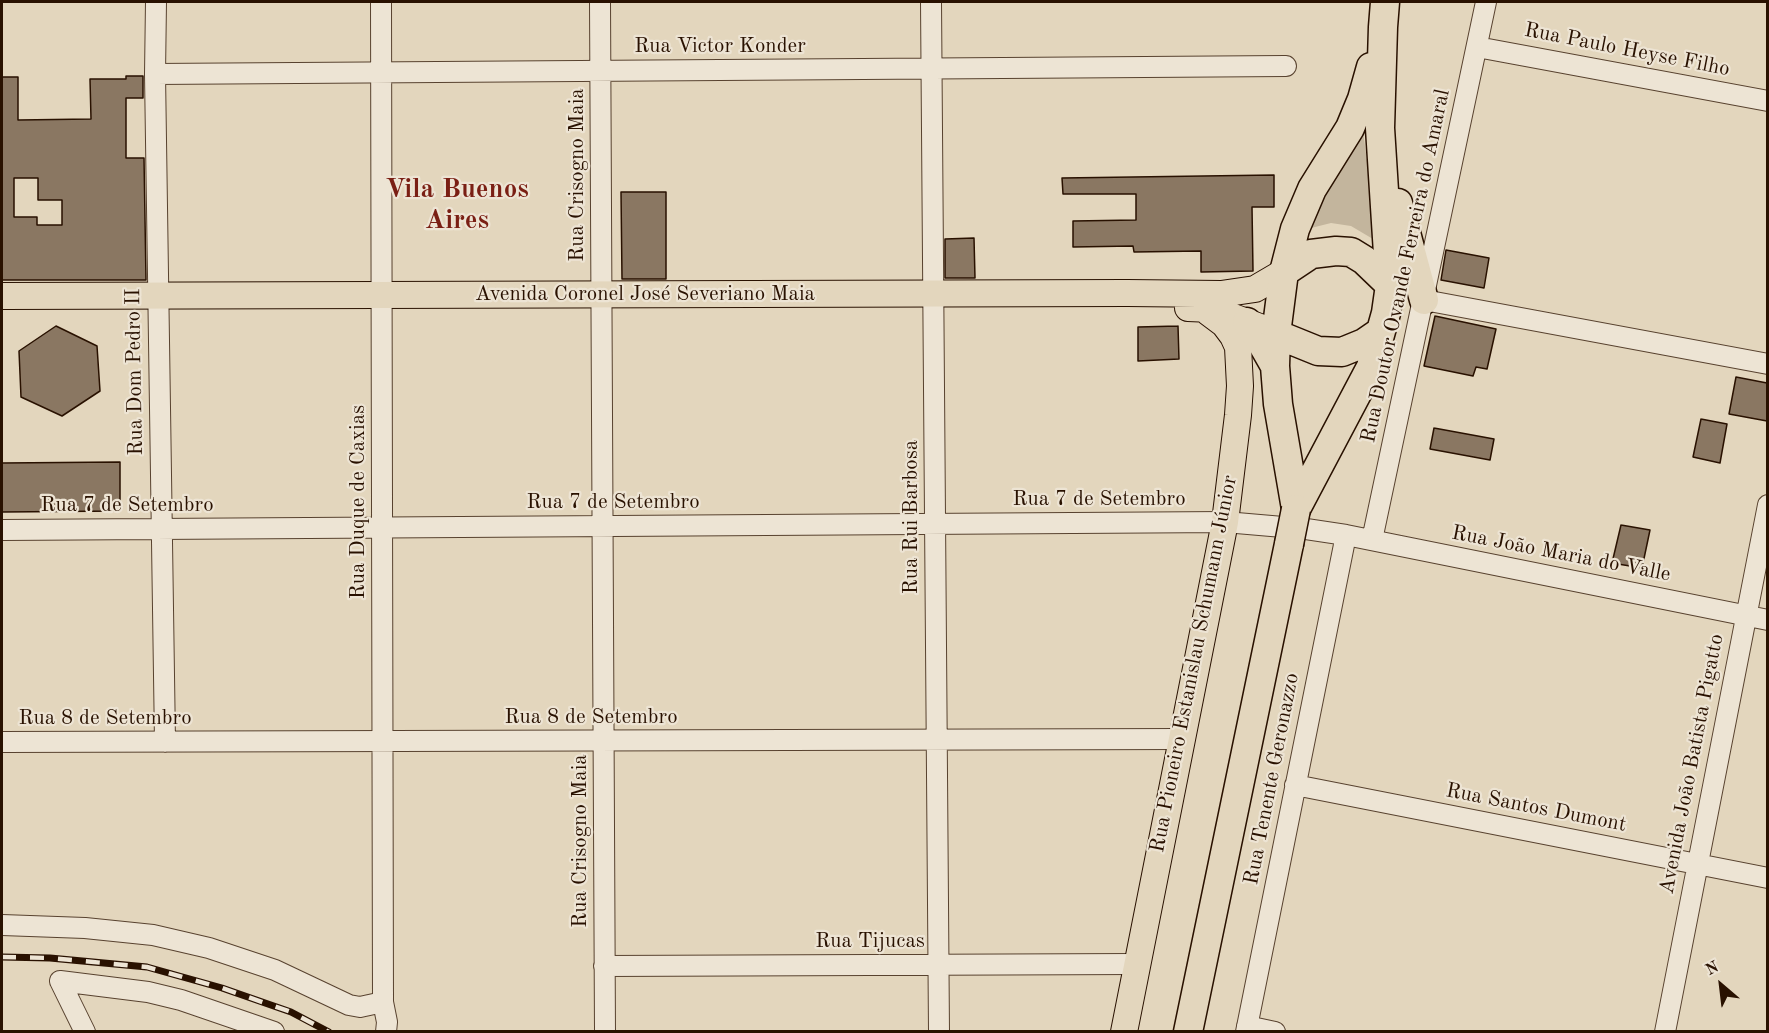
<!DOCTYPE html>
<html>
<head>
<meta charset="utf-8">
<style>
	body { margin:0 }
	#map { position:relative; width:1769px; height:1033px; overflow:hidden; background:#e3d6bd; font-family:"Old Standard TT",serif }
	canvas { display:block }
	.frame { position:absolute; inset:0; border:3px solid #291100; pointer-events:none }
	.north { position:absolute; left:1691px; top:955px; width:60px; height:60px; -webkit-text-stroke:4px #ede4d4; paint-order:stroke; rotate:332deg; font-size:16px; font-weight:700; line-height:24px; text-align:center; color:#291100 }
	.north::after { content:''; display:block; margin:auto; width:21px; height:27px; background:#291100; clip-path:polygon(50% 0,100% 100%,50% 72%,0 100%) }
</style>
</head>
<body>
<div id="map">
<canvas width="1769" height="1033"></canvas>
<div class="frame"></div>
<div class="north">N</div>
</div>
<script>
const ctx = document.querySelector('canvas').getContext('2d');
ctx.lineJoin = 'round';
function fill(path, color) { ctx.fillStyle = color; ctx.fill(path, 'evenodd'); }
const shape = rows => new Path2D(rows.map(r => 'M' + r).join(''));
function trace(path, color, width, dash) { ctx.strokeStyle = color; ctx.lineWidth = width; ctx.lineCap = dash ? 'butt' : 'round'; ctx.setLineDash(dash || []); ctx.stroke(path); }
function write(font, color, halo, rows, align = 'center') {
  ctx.font = font + ' "Old Standard TT",serif'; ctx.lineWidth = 4.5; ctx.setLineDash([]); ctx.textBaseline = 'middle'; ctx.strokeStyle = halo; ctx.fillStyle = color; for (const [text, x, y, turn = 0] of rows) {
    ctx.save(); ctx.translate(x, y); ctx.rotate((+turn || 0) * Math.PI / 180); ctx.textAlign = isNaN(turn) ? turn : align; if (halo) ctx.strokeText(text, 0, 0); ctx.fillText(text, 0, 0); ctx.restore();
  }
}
fill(shape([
	[1362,124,1378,242,1351,226,1331,223,1307,229]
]), '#c3b59d');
const building = shape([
	[126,76,143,76,143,98,126,98,126,158,144,158,146,280,2,280,2,77,18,77,18,120,91,119,90,79,126,79,126,76],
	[14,178,38,178,38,200,62,200,62,225,37,225,37,217,14,217,14,178],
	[1274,175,1274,207,1252,207,1253,271,1201,272,1201,251,1134,252,1133,246,1073,247,1073,221,1136,220,1136,194,1063,194,1062,178,1274,175],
	[621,192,666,192,666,279,622,279,621,192],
	[974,238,975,278,945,278,945,239,974,238],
	[1446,250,1489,258,1484,288,1441,280,1446,250],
	[1435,316,1496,329,1487,369,1476,367,1473,376,1424,366,1435,316],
	[56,326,97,346,100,391,62,416,21,397,19,351,56,326],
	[1178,326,1179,359,1138,361,1138,327,1178,326],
	[1736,377,1767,383,1767,421,1729,414,1736,377],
	[1701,419,1727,424,1720,463,1693,457,1701,419],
	[1434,428,1494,439,1490,460,1430,449,1434,428],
	[120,462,120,511,2,512,2,463,120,462],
	[1621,525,1650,530,1642,568,1612,563,1621,525]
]);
fill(building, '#8a7762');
trace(building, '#291100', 1.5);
const minor = shape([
	[156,2,155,74,165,742],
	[381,2,383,1002,387,1022,386,1032],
	[600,2,605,1032],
	[931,2,939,1032],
	[1477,47,1768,101],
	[155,74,1286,66],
	[1424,300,1768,364],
	[2,530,1225,522,1306,529,1346,535,1768,620],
	[1372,540,1486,2],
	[2,742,1181,739],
	[1295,785,1768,878],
	[2,925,85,928,153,935,209,948,275,970,349,1005,360,1007,383,1002],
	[604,966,1136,964],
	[60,981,148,992,181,1000,274,1032],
	[60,981,85,1032],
	[1247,1026,1275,1032],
	[1246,1032,1346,535],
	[1665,1032,1768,505]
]);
const major = shape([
	[2,296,1127,293,1221,294,1255,289,1284,272],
	[1188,308,1212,309,1265,329],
	[1124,1032,1225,522,1238,415,1240,386,1238,347,1233,336,1224,324,1208,312]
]);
const highway = shape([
	[1398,203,1424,300],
	[1284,272,1311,254,1336,251,1351,252,1364,260,1390,285],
	[1247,322,1259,338,1275,366],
	[1276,334,1318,351,1342,352,1364,343,1380,332],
	[1296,509,1371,367,1386,313,1390,285,1380,128,1383,27,1385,2],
	[1296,509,1278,404,1275,366,1276,334,1284,272,1295,229,1312,189,1350,128,1362,99,1371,67],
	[1188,1032,1289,544]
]);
trace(minor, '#58422f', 22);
trace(major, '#291100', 28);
trace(highway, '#291100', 31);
trace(minor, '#ede4d4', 20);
trace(major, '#e3d6bd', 26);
trace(highway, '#e3d6bd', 28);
const rail = shape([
	[2,957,50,958,147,967,222,988,291,1012,329,1032]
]);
trace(rail, '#291100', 7);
trace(rail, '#ede4d4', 4.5, [14]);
const highwayBridge = shape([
	[1289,544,1296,509]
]);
trace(highwayBridge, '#291100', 31, []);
trace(highwayBridge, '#e3d6bd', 28);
write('21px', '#291100', '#ede4d4', [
	["Rua Victor Konder",720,46],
	["Rua Paulo Heyse Filho",1627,50,11],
	["Rua Crisogno Maia",577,175,-90],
	["Rua Doutor Ovande Ferreira do Amaral",1406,266,-78],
	["Avenida Coronel José Severiano Maia",645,294],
	["Rua Dom Pedro II",135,372,-91],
	["Rua 7 de Setembro",1099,499],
	["Rua Duque de Caxias",358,502,-90],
	["Rua 7 de Setembro",613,502],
	["Rua 7 de Setembro",127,505],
	["Rua Rui Barbosa",911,517,-90],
	["Rua João Maria do Valle",1561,554,11],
	["Rua Pioneiro Estanislau Schumann Júnior",1194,664,-79],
	["Rua 8 de Setembro",591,717],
	["Rua 8 de Setembro",105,718],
	["Avenida João Batista Pigatto",1692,764,-79],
	["Rua Tenente Geronazzo",1272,779,-79],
	["Rua Santos Dumont",1536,808,11],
	["Rua Crisogno Maia",580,841,-90],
	["Rua Tijucas",870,941]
]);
write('bold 27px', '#7a1f14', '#ede4d4', [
	["Vila Buenos",457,190],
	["Aires",457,221]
]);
</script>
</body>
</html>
